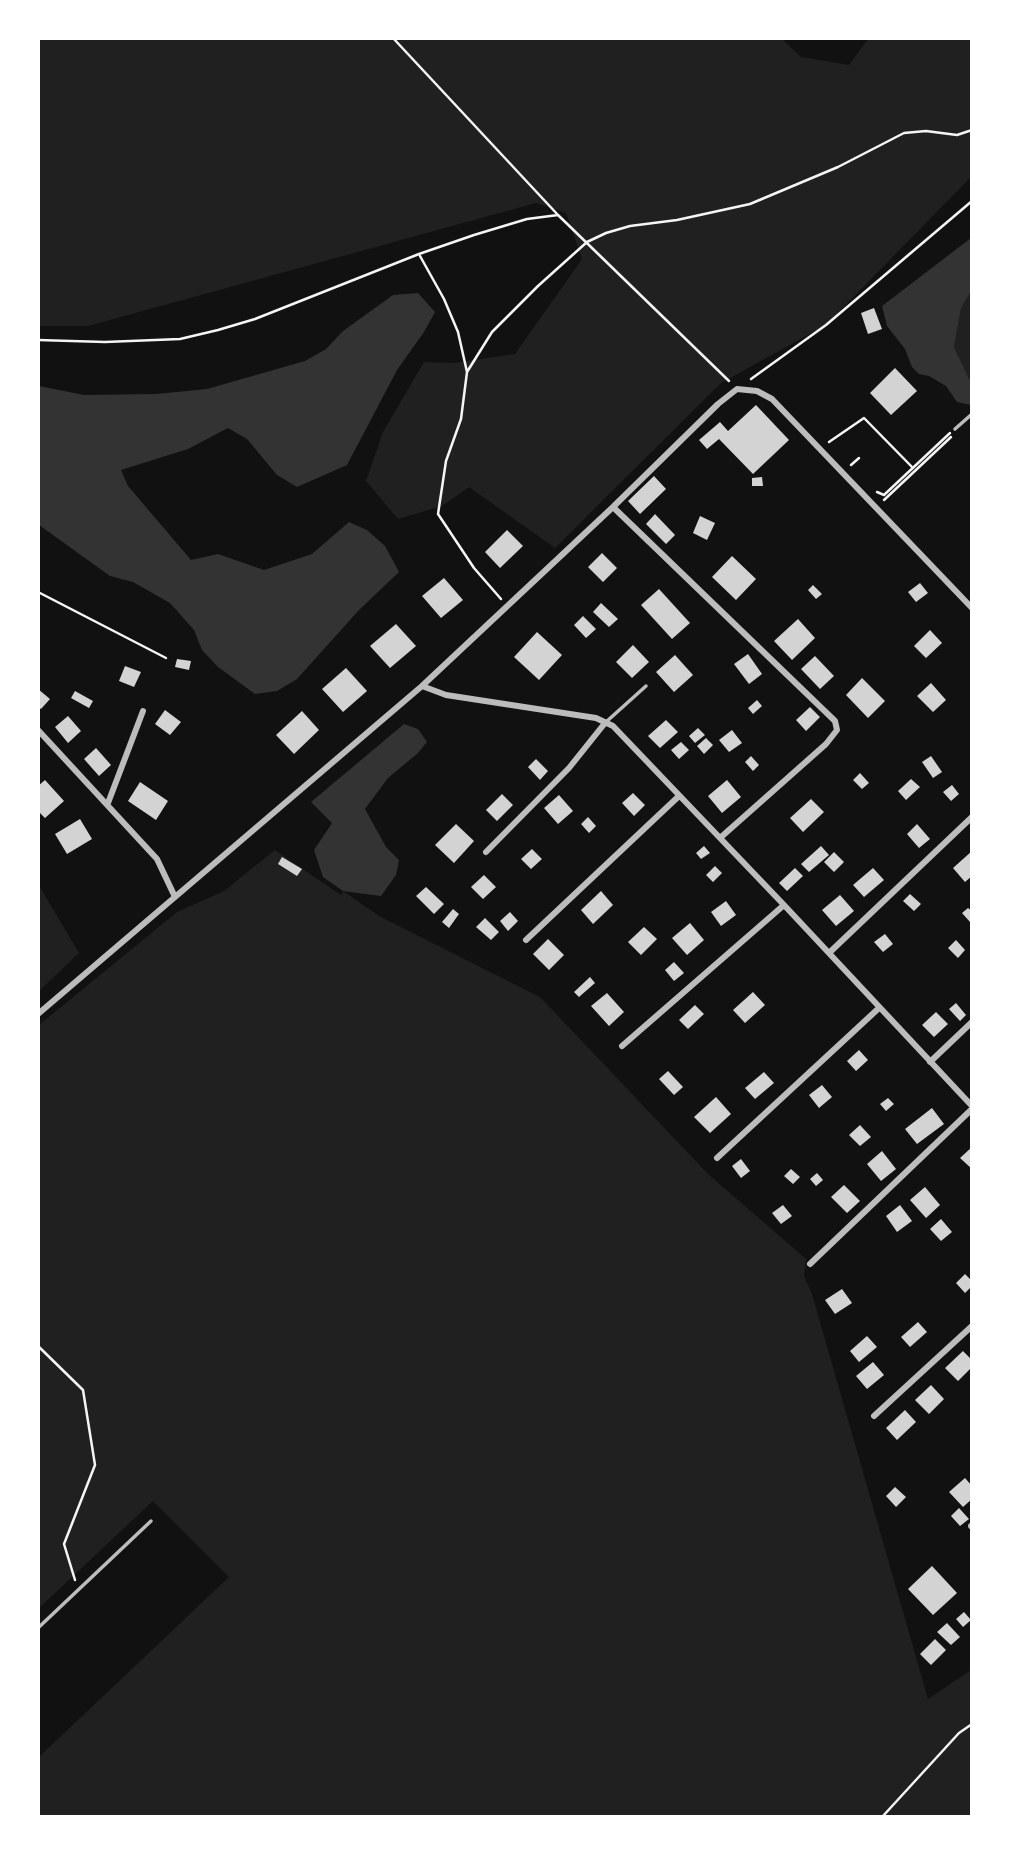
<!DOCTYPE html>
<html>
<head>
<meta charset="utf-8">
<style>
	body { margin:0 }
	#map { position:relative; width:1010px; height:1855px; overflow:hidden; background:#111; font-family:"PT Sans",sans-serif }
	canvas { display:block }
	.frame { position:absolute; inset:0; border:40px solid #fff; pointer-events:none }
</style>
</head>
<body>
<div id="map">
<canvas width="1010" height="1855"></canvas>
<div class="frame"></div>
</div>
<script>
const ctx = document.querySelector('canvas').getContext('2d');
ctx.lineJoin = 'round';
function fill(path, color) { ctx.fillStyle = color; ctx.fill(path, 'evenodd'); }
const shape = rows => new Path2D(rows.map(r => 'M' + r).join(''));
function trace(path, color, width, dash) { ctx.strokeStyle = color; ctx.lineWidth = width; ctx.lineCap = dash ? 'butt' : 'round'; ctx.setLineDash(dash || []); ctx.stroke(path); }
fill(shape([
	[781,38,801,57,849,65,868,39,971,39,971,177,826,325,721,383,555,548,469,487,442,506,398,519,366,481,383,432,424,362,454,363,515,354,582,259,566,213,536,203,88,326,39,326,39,39],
	[971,291,971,383,954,347,961,308],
	[275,850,341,895,343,891,379,916,540,997,708,1174,806,1259,804,1276,812,1294,928,1699,971,1670,971,1816,39,1816,39,1757,229,1577,153,1501,39,1608,39,1025,177,912,224,891],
	[38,884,79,953,39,991,38,991]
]), '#202020');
fill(shape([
	[971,238,971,291,961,308,954,347,971,383,971,405,957,402,946,386,929,376,919,374,912,367,905,349,887,326,882,306],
	[418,293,435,312,424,332,397,370,347,465,297,487,277,475,247,439,228,428,188,449,121,470,128,486,191,560,218,554,264,570,312,554,349,522,367,530,385,546,399,572,359,610,297,679,277,691,255,694,218,667,202,650,194,630,170,603,133,582,110,576,39,525,39,386,84,395,156,394,207,389,305,361,326,349,343,331,393,295],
	[404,724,418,729,427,742,418,753,388,778,365,809,386,847,399,860,396,875,381,896,343,891,323,877,314,850,332,823,311,802]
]), '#333');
fill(shape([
	[874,308,882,329,868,334,861,313],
	[895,368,917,391,891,415,870,393],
	[756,405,789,440,753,474,719,439,707,449,699,440,720,422,728,431],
	[654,476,666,489,640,514,628,501],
	[762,477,763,486,752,486,752,478],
	[655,514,675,535,666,544,646,524],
	[700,516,715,523,707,540,693,533],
	[507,530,523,546,500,568,485,552],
	[602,553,617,568,603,582,588,567],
	[732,556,756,579,736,600,712,577],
	[444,578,463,600,441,618,422,596],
	[920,583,928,593,916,602,908,592],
	[813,585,822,594,816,599,808,590],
	[659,589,690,623,672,639,641,605],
	[601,603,618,619,609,627,593,612],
	[583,616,596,629,586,638,574,625],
	[798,619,815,638,792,660,774,641],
	[396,624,416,646,390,668,370,646],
	[930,630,942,643,926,658,914,646],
	[537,632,562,655,539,680,514,657],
	[633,645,649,662,632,678,616,662],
	[748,654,762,674,749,684,734,664],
	[675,655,693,675,674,692,656,672],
	[815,656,834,676,820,689,801,669],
	[177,659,191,661,189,670,175,667],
	[125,666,141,672,134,687,119,681],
	[346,668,367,691,343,712,322,689],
	[862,678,885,701,868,718,846,695],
	[931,683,946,700,933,712,917,696],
	[38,689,50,699,41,709,38,707],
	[75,691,93,701,89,708,71,698],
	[757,700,762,706,753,714,748,708],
	[810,707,820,717,806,731,796,720],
	[165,710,181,722,170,735,155,724],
	[302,711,319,730,294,754,276,735],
	[68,716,81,731,68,743,55,727],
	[666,720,678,732,660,748,648,736],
	[698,728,705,735,695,743,689,736],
	[732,730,742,743,729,752,719,740],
	[706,738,713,745,704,754,697,746],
	[681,742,689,750,679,759,671,750],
	[96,748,111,765,99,776,84,759],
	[751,756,759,765,753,771,745,762],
	[931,756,942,772,933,778,922,762],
	[536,759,548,771,540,780,528,767],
	[860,773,869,783,862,789,853,780],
	[911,779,920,787,906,800,898,791],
	[45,780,64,801,45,818,38,811,38,786],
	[727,780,741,797,722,813,708,796],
	[140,782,168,801,156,820,128,801],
	[952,785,959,794,951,801,943,792],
	[633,793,645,805,634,816,622,803],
	[502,794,513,805,497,821,486,810],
	[559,795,573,811,558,824,544,808],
	[811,799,824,812,803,832,790,818],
	[588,817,596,826,589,833,581,824],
	[80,819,92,839,67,854,55,834],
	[456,824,474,841,454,863,435,845],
	[917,824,930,839,919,848,907,834],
	[704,846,710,853,701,859,696,853],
	[821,846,829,855,809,872,801,864],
	[532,849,542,859,531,869,521,859],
	[972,851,972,876,965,882,953,868],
	[834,852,844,862,834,872,824,862],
	[282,857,302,869,297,876,278,864],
	[715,866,722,873,713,882,706,875],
	[795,868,803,876,787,891,779,883],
	[873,868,884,880,864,897,853,885],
	[484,875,496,887,483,899,471,887],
	[426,887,444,904,434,914,416,896],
	[601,891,613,905,593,924,581,910],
	[910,894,921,904,914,911,903,901],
	[840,895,854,911,836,926,822,910],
	[726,901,736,915,721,926,711,912],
	[968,908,972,911,970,922,962,913],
	[453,909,459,914,449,928,442,922],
	[510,912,518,921,508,931,500,921],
	[485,918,499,932,491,940,476,927],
	[690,923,704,940,687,955,672,938],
	[644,927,657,939,641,955,628,942],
	[885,934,893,944,883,952,874,942],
	[548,939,564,955,549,970,533,954],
	[956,940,965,950,958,958,948,948],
	[674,962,684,973,674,981,665,970],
	[590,977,595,983,579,997,574,992],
	[753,992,765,1005,745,1023,733,1010],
	[607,993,624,1012,609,1026,591,1006],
	[956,1003,966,1015,960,1021,949,1009],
	[695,1005,704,1014,688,1029,679,1020],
	[936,1012,948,1024,934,1037,922,1025],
	[859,1050,868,1060,856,1071,847,1061],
	[668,1071,683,1087,674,1095,659,1079],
	[764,1072,774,1083,755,1099,745,1088],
	[822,1085,832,1097,819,1108,809,1095],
	[716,1097,731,1114,710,1133,694,1117],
	[888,1098,894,1104,886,1111,880,1104],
	[932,1108,944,1124,917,1144,905,1129],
	[860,1125,871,1137,860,1146,849,1135],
	[972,1147,972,1169,960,1158],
	[882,1151,896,1169,881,1181,867,1164],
	[741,1159,750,1171,741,1178,732,1166],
	[791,1169,800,1177,793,1184,784,1176],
	[817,1173,823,1180,816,1186,810,1179],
	[844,1185,860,1201,847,1213,831,1197],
	[925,1187,940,1205,926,1218,910,1200],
	[783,1205,792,1216,781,1224,772,1213],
	[900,1205,912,1221,897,1232,886,1216],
	[941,1219,952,1232,941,1241,930,1229],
	[965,1274,972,1281,972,1286,965,1293,956,1283],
	[842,1289,852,1303,835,1314,825,1300],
	[918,1322,927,1332,910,1347,901,1337],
	[867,1336,877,1347,859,1362,850,1351],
	[963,1351,972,1360,972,1367,958,1381,945,1368],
	[873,1362,884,1375,867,1389,856,1376],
	[931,1385,944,1399,929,1414,915,1400],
	[905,1410,916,1422,897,1440,886,1428],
	[965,1478,972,1486,972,1499,963,1507,949,1492],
	[895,1487,906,1497,896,1507,886,1496],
	[959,1508,969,1519,960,1526,951,1516],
	[932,1566,957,1593,933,1615,908,1589],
	[964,1612,971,1620,963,1627,956,1619],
	[947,1623,960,1637,951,1645,937,1632],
	[935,1639,946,1650,931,1665,920,1654]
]), '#d3d3d3');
trace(shape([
	[393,38,558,215],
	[420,256,444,299,458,332,467,372],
	[38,340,105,342,180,339,218,330,255,319,419,254,474,235,527,219,558,215,729,381],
	[751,379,826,325,972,201],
	[829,442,864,418,913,468],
	[851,465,859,458],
	[877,492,884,495,950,433],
	[884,500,951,437],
	[38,592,166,658],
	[501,599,474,568,438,514,446,461,461,419,467,372,492,332,538,286,587,242,606,233,630,226,677,220,750,204,838,167,904,133,926,131,957,135,972,130],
	[38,1346,83,1390,95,1465,64,1544,75,1580],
	[883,1816,959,1733,972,1724]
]), '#f5f5f5', 2.5);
trace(shape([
	[955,429,972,414],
	[606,722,646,686],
	[38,1628,151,1521]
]), '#bcbcbc', 3.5);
trace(shape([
	[613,507,835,721,837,730,826,744,720,838],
	[422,686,446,695,596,718,613,726,784,905,972,1106],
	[38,730,157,859,175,897],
	[108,803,143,711],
	[486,852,569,768,605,723],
	[526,940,679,796],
	[829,953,972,817],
	[38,1014,422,686,613,507,718,404,737,389,757,391,772,399,972,608],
	[622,1046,784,905],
	[930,1062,972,1022],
	[717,1158,879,1008],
	[810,1264,972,1109],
	[874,1416,972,1326],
	[971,1526,972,1526]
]), '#bcbcbc', 6);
</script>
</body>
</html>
